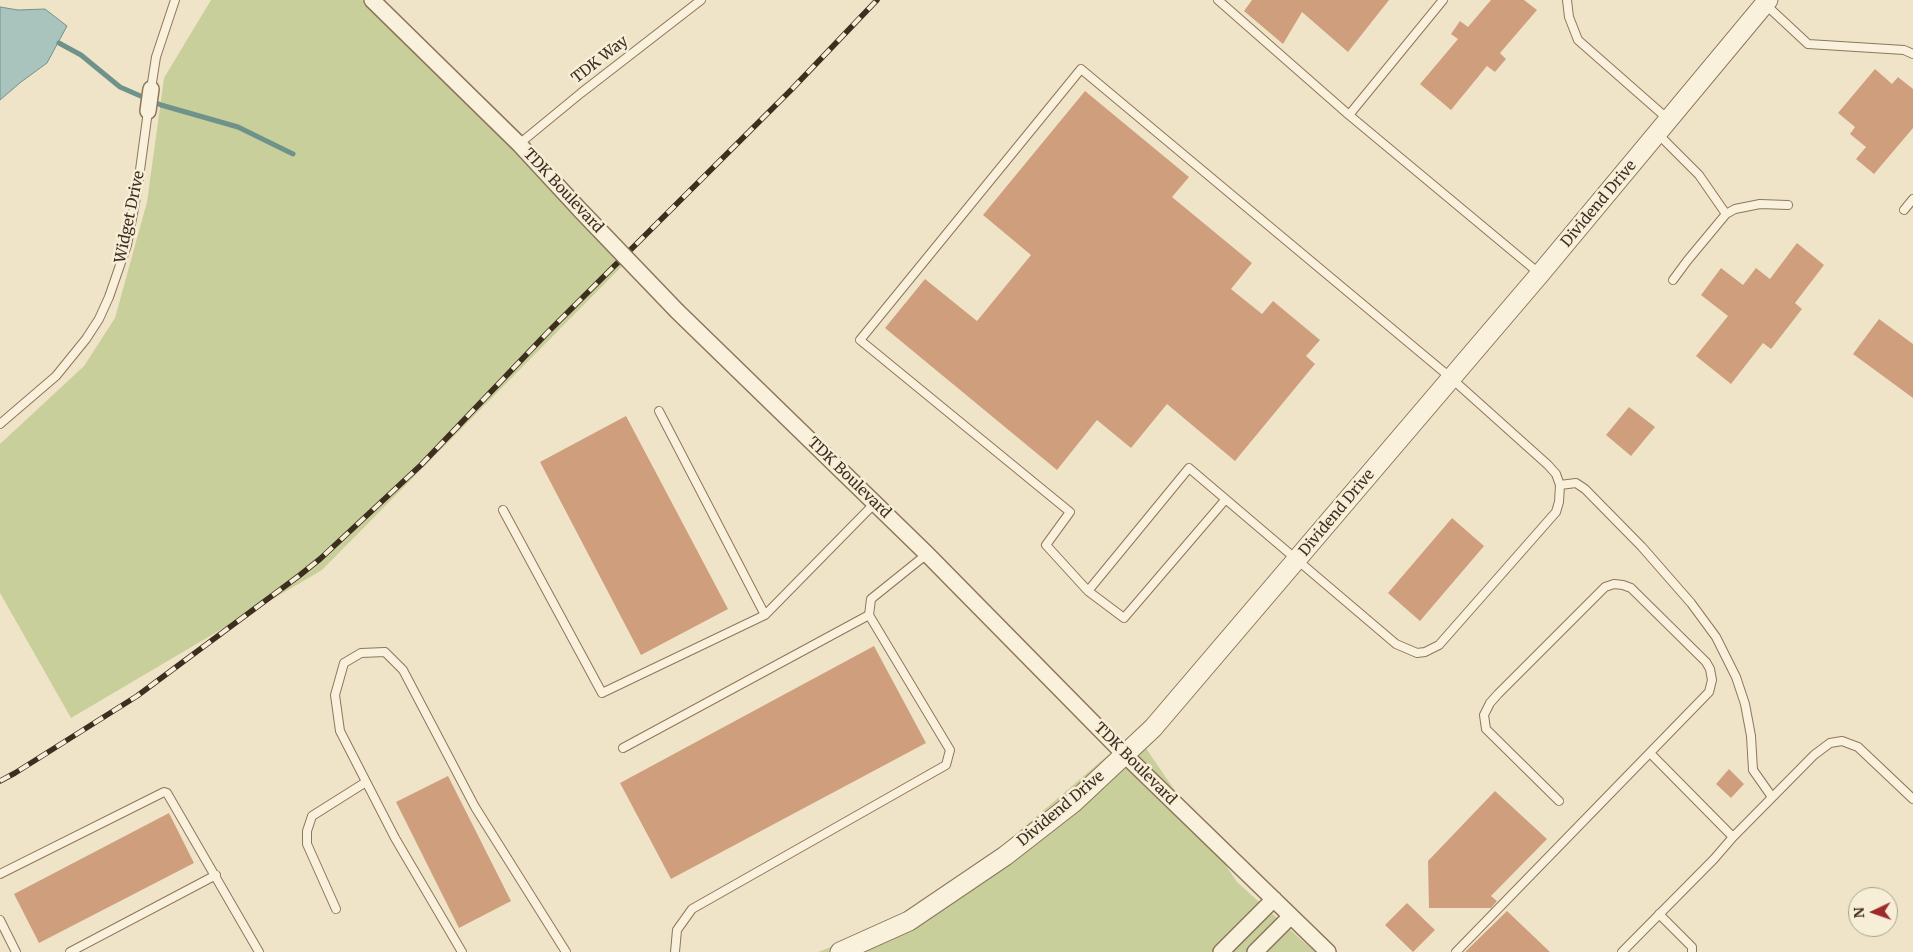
<!DOCTYPE html>
<html>
<head>
<meta charset="utf-8">
<style>
	body { margin:0 }
	#map { position:relative; width:1913px; height:952px; overflow:hidden; background:#f0e4c8; font-family:Merriweather,serif }
	canvas { display:block }
	.north { position:absolute; left:1848px; top:887px; width:50px; height:50px; box-sizing:border-box; background:#f7eed8; border:1px solid #ada18e; border-radius:50%; rotate:267deg; font-size:14px; font-weight:700; line-height:20px; text-align:center; color:#3d2e20 }
	.north::after { content:''; display:block; margin:auto; width:18px; height:22px; background:#9e2a2b; clip-path:polygon(50% 0,100% 100%,50% 72%,0 100%) }
</style>
</head>
<body>
<div id="map">
<canvas width="1913" height="952"></canvas>
<div class="north">N</div>
</div>
<script>
const ctx = document.querySelector('canvas').getContext('2d');
ctx.lineJoin = 'round';
function fill(path, color) { ctx.fillStyle = color; ctx.fill(path, 'evenodd'); }
const shape = rows => new Path2D(rows.map(r => 'M' + r).join(''));
function trace(path, color, width, dash) { ctx.strokeStyle = color; ctx.lineWidth = width; ctx.lineCap = dash ? 'butt' : 'round'; ctx.setLineDash(dash || []); ctx.stroke(path); }
function write(font, color, halo, rows, align = 'center') {
  ctx.font = font + ' Merriweather,serif'; ctx.lineWidth = 5; ctx.setLineDash([]); ctx.textBaseline = 'middle'; ctx.strokeStyle = halo; ctx.fillStyle = color; for (const [text, x, y, turn = 0] of rows) {
    ctx.save(); ctx.translate(x, y); ctx.rotate((+turn || 0) * Math.PI / 180); ctx.textAlign = isNaN(turn) ? turn : align; if (halo) ctx.strokeText(text, 0, 0); ctx.fillText(text, 0, 0); ctx.restore();
  }
}
fill(shape([
	[211,0,362,0,628,260,322,570,71,718,0,593,0,444,84,366,115,318,147,202,164,78],
	[1135,732,1237,882,1315,952,818,952,926,911]
]), '#c9cf9b');
const water = shape([
	[0,7,18,10,45,9,67,26,47,63,21,82,0,100,0,7]
]);
fill(water, '#a9c4bc');
trace(water, '#6f938a', 1);
trace(shape([
	[59,43,81,55,120,87,161,105,238,127,293,154]
]), '#6f938a', 5);
fill(shape([
	[1252,0,1389,0,1348,52,1302,12,1283,44,1244,11],
	[1491,0,1524,0,1537,10,1500,53,1506,59,1495,72,1487,66,1451,110,1420,84,1458,39,1451,34,1460,21,1468,27],
	[1875,69,1892,84,1898,77,1913,89,1913,128,1874,174,1856,159,1866,147,1850,134,1855,127,1838,113],
	[1085,91,1189,177,1172,197,1252,263,1231,289,1262,314,1273,301,1320,340,1306,356,1315,364,1235,461,1167,404,1131,448,1097,420,1057,470,885,328,925,279,977,321,1031,255,983,215],
	[1797,243,1824,265,1795,303,1802,309,1771,349,1763,343,1731,384,1696,356,1728,316,1701,295,1721,268,1743,285,1756,268,1770,279],
	[1879,319,1913,344,1913,398,1853,354],
	[1629,407,1655,427,1631,456,1606,435],
	[626,416,728,609,641,655,540,462],
	[1452,518,1484,546,1420,621,1388,593],
	[874,646,926,743,671,879,620,783],
	[1729,769,1744,784,1731,798,1716,784],
	[448,776,511,901,459,928,396,802],
	[1495,791,1547,839,1491,896,1497,901,1491,908,1429,908,1428,861],
	[169,813,194,863,39,943,14,894],
	[1407,903,1435,930,1413,952,1385,925],
	[1507,911,1550,952,1465,952]
]), '#cf9f7d');
const service = shape([
	[1218,0,1349,115,1540,274],
	[1567,0,1569,17,1578,40,1669,120],
	[1765,4,1808,44,1904,50,1913,54],
	[151,89,156,57,175,0],
	[1349,115,1443,0],
	[1658,134,1699,175,1726,214,1687,261,1673,280],
	[519,144,581,93,701,0],
	[1904,210,1913,199],
	[1726,214,1735,209,1760,204,1788,205],
	[659,411,765,615,875,503],
	[0,424,56,376,86,339,99,319,109,297,127,245,137,192,148,111],
	[1560,485,1576,483,1585,489,1642,547,1691,603,1716,637,1736,677,1745,704,1751,736,1753,770,1772,797],
	[503,510,602,693,765,615],
	[1088,591,1046,545,1070,512,860,340,1081,69,1451,378,1548,465,1556,474,1560,485,1559,502,1556,512,1439,645,1425,652,1417,653,1396,644,1189,468,1088,591,1124,618,1225,500],
	[623,748,869,615],
	[1733,837,1814,755,1830,743,1842,741,1858,747,1913,799],
	[0,874,164,792,167,793,259,952],
	[336,909,307,844,307,831,312,816,366,782],
	[1659,914,1692,947,1692,952],
	[0,920,16,952],
	[70,952,216,875],
	[462,952,395,838,340,731,335,695,344,663,361,653,385,652,403,670,475,807,566,952],
	[675,952,677,930,692,909,946,765,950,750,869,615,871,599,927,554],
	[1456,952,1709,692,1712,680,1710,669,1706,662,1631,588,1623,585,1614,584,1605,587,1498,694,1490,703,1484,715,1486,729,1559,801],
	[1622,952,1714,859,1733,837,1650,753]
]);
const minor = shape([
	[372,0,519,144,581,211],
	[148,111,151,89],
	[677,311,927,554,1124,754,1328,952],
	[1221,952,1274,899],
	[1255,952,1291,916]
]);
const tertiary = shape([
	[840,952,909,921,1005,856,1073,803,1153,728,1540,274,1768,0]
]);
trace(service, '#8d765c', 10);
trace(minor, '#8d765c', 18);
trace(tertiary, '#8d765c', 21);
trace(service, '#faf1dc', 8);
trace(minor, '#faf1dc', 15);
trace(tertiary, '#faf1dc', 19);
const rail = shape([
	[0,781,15,773,137,696,300,575,320,559,421,465,548,332,792,89,877,0]
]);
trace(rail, '#3d2e20', 5.5);
trace(rail, '#f7eed8', 4, [11]);
const minorBridge = shape([
	[581,211,677,311]
]);
trace(minorBridge, '#8d765c', 18, []);
trace(minorBridge, '#faf1dc', 15);
write('15px', '#3d2e20', '#f7eed8', [
	["TDK Way",600,60,-38],
	["TDK Boulevard",563,191,47],
	["Dividend Drive",1599,204,-50],
	["Widget Drive",130,217,-78],
	["TDK Boulevard",849,478,44],
	["Dividend Drive",1337,513,-50],
	["TDK Boulevard",1135,764,45],
	["Dividend Drive",1061,809,-40]
]);
</script>
</body>
</html>
